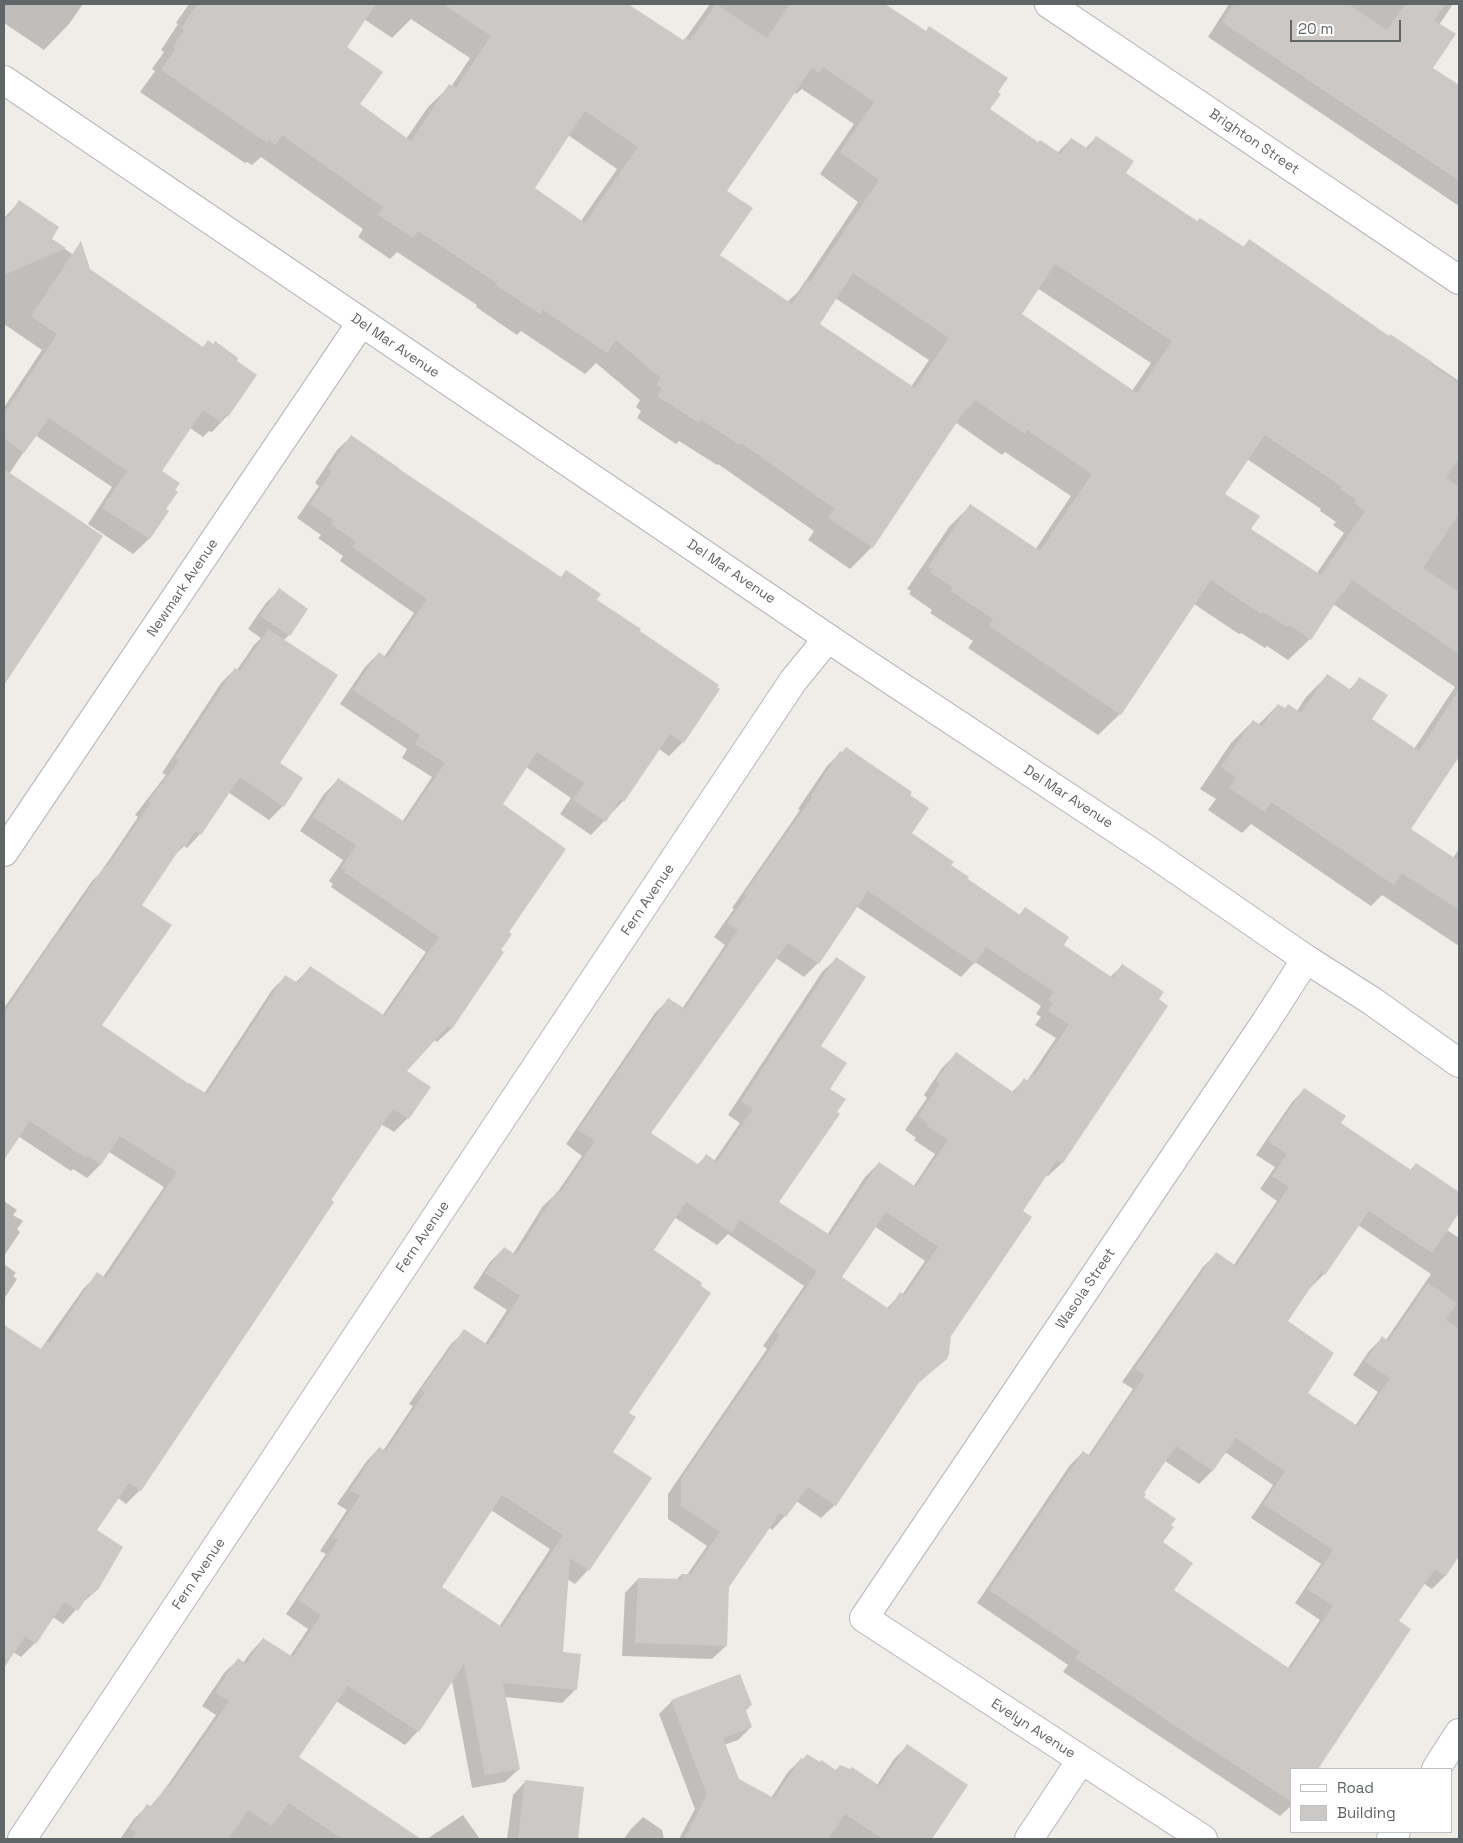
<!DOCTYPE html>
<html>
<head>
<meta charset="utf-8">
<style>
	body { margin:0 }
	#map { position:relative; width:1463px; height:1843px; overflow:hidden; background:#f0ede9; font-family:"Space Grotesk",sans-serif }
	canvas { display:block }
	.frame { position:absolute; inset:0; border:5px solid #606567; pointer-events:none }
	.legend { position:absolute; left:1290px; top:1768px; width:162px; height:65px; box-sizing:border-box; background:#fff; border:1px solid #bfc1c2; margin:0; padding:6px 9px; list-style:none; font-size:15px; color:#606567 }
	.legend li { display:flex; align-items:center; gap:10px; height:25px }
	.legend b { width:25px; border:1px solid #bfc1c2 }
	.scale { position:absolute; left:1290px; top:20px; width:111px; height:22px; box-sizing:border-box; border:2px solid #606567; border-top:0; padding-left:6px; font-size:15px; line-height:18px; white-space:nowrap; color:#606567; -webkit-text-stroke:4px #fff; paint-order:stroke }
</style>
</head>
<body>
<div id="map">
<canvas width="1463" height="1843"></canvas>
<div class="frame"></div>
<ul class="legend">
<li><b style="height:6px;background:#fff"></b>Road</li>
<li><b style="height:14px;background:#ccc8c5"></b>Building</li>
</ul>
<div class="scale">20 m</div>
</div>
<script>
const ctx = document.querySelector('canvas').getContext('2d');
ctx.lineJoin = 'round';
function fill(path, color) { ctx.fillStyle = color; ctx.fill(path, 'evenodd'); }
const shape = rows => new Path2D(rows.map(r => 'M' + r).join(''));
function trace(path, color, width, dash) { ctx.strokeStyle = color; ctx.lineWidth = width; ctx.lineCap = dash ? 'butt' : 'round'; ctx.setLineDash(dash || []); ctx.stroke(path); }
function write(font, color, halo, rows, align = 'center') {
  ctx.font = font + ' "Space Grotesk",sans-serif'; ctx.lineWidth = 4.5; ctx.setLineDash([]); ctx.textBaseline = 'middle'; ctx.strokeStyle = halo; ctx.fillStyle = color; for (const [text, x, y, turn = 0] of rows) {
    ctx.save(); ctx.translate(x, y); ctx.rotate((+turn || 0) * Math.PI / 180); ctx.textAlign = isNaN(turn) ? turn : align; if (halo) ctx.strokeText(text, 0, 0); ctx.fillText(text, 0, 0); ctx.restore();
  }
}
fill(shape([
	[4,4,83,4,69,24,44,50,4,23],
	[189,4,303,4,307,6,308,4,626,4,683,42,710,4,876,4,918,32,996,92,988,110,1038,143,1057,153,1071,139,1085,149,1096,137,1124,173,1197,222,1242,248,1249,241,1388,338,1391,335,1459,381,1459,755,1410,829,1453,858,1459,849,1459,946,1382,895,1371,906,1251,824,1242,833,1208,810,1216,799,1200,789,1231,743,1253,721,1258,725,1278,705,1284,709,1297,711,1306,697,1328,675,1349,690,1360,679,1370,720,1414,749,1455,687,1333,604,1310,639,1288,660,1267,646,1265,648,1241,633,1239,634,1194,604,1120,714,1098,735,968,648,973,641,930,613,932,610,909,594,911,591,907,589,949,527,970,506,1035,550,1071,496,1005,452,1002,455,955,422,872,547,850,569,808,540,814,531,718,464,717,465,679,441,676,444,637,418,641,411,636,407,640,400,596,363,585,374,521,331,517,335,476,307,477,305,397,252,390,259,358,237,363,229,261,157,252,165,247,162,245,163,140,92,155,71,152,69,164,52,161,50,178,24,176,23],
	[364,19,392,38,411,19,470,58,451,87,450,86,428,107,406,139,358,105,345,47],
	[802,89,854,124,820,174,858,202,798,292,787,302,718,256,726,191,795,92,796,94],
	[568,135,617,169,581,221,534,189],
	[1037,288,1151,363,1132,391,1020,314],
	[835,298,929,360,911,387,818,324],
	[1247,459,1321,509,1320,511,1336,522,1333,525,1344,533,1317,573,1249,530,1223,494],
	[1229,4,1453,4,1439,25,1431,68,1459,87,1459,206,1208,37],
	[19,202,50,239,87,264,88,270,202,348,208,342,227,416,212,432,209,431,203,437,190,428,161,471,165,509,167,511,149,539,133,554,88,524,112,487,35,435,9,474,102,536,4,682,4,404,5,406,42,350,4,324,4,218],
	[351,437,560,578,566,572,596,600,638,631,683,742,669,756,659,749,623,801,591,835,560,814,571,798,526,767,501,804,507,932,500,950,503,952,451,1029,437,1042,434,1040,405,1071,429,1087,408,1118,394,1132,381,1124,140,1490,126,1504,118,1498,96,1530,122,1547,97,1590,82,1603,63,1624,53,1617,35,1643,21,1657,13,1652,4,1666,4,1326,40,1350,84,1288,98,1274,103,1277,164,1187,109,1152,100,1165,87,1178,73,1169,71,1171,18,1136,4,1157,4,1008,92,881,101,872,138,817,135,815,166,775,162,773,221,683,235,669,237,670,254,645,261,638,248,629,266,603,279,590,289,635,283,641,278,763,283,806,269,820,228,792,200,834,187,848,184,846,173,857,140,905,100,1025,188,1085,204,1094,272,990,286,976,295,983,310,968,382,1016,426,952,331,887,333,884,329,881,343,860,300,831,324,794,338,780,402,822,432,777,402,758,407,749,340,704,365,667,379,653,384,657,414,613,340,561,343,556,318,538,321,535,297,518,319,486,315,483,337,450],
	[840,753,908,796,910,834,966,880,1019,915,1025,909,1062,946,1110,977,1122,966,1157,1000,1167,1006,1062,1163,1048,1176,1046,1174,1021,1211,950,1335,946,1358,914,1387,835,1505,821,1518,796,1501,785,1516,772,1530,769,1527,728,1586,726,1646,712,1659,622,1656,625,1593,638,1579,676,1580,681,1575,687,1575,707,1546,668,1519,668,1494,767,1349,763,1346,804,1286,728,1234,717,1245,674,1217,652,1250,627,1413,611,1452,588,1570,575,1584,567,1579,561,1654,576,1689,562,1703,505,1697,519,1769,505,1782,472,1788,452,1681,418,1731,405,1745,336,1701,297,1757,413,1835,416,1839,349,1839,348,1838,347,1839,120,1839,134,1819,148,1805,150,1807,165,1789,216,1715,202,1706,224,1673,238,1660,243,1663,250,1653,263,1639,290,1656,308,1629,286,1614,326,1554,320,1551,347,1510,337,1504,366,1462,379,1448,383,1451,413,1406,409,1404,451,1344,465,1331,485,1344,507,1310,473,1288,490,1262,504,1248,513,1254,543,1206,557,1193,582,1156,566,1144,655,1013,668,1000,682,1009,725,945,714,937,734,909,732,908,800,810,798,809,827,766],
	[856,906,961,977,975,962,1041,1006,1036,1014,1041,1017,1035,1025,1056,1038,1027,1081,1025,1079,1012,1092,956,1054,942,1068,924,1095,927,1098,905,1130,916,1138,914,1140,935,1154,913,1187,879,1163,865,1177,827,1235,778,1202,828,1089,820,1046,836,959,822,972,728,1115,740,1123,714,1161,706,1156,697,1165,650,1133,776,958,804,977,818,963],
	[874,1226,925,1261,902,1295,901,1294,886,1309,840,1277],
	[491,1510,550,1549,499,1627,440,1587],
	[1305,1089,1340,1123,1410,1170,1416,1164,1449,1194,1459,1201,1459,1211,1447,1230,1459,1238,1459,1554,1445,1576,1432,1589,1423,1583,1398,1621,1409,1629,1316,1769,1292,1769,1292,1805,1280,1816,1063,1672,1068,1665,977,1603,1070,1465,1083,1452,1088,1456,1133,1389,1122,1382,1203,1267,1216,1254,1233,1266,1277,1201,1260,1189,1275,1167,1256,1155,1292,1102],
	[1358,1225,1431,1274,1386,1340,1382,1338,1369,1351,1353,1375,1378,1392,1355,1426,1306,1393,1286,1322,1310,1286,1311,1287,1324,1274],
	[1225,1452,1273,1485,1251,1518,1321,1564,1295,1603,1320,1620,1288,1668,1173,1591,1162,1543,1142,1497,1143,1493,1165,1461,1199,1484,1212,1471],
	[4,1201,17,1210,13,1215,23,1221,17,1229,20,1232,4,1256],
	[4,1264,16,1273,13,1276,17,1279,4,1299],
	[672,1701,751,1705,745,1711,751,1727,738,1740,724,1745,738,1780,771,1798,788,1772,801,1759,835,1771,840,1766,877,1785,894,1759,907,1746,966,1785,930,1839,679,1839,695,1809,659,1714],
	[526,1781,583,1788,577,1839,507,1839,513,1795],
	[463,1815,480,1839,427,1839],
	[643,1817,662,1830,664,1839,624,1839,630,1830]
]), '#0003');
fill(shape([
	[197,4,376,4,347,47,383,72,360,104,411,141,449,84,456,88,491,36,443,4,628,4,683,40,685,38,690,41,716,4,767,38,790,4,885,4,926,31,929,26,1008,78,998,92,1001,94,990,109,1038,142,1040,140,1061,154,1071,138,1088,149,1096,136,1134,161,1126,173,1197,221,1200,218,1244,247,1249,239,1389,336,1390,334,1432,362,1431,364,1459,383,1459,458,1446,478,1459,487,1459,514,1423,568,1459,592,1459,654,1352,580,1344,592,1343,591,1311,640,1289,625,1287,627,1263,612,1261,614,1211,580,1121,715,989,626,993,619,951,591,953,588,930,572,932,569,928,567,970,504,1040,551,1092,474,1027,430,1025,434,975,400,969,409,967,407,873,548,828,518,835,509,741,443,740,445,701,420,699,423,657,396,662,388,656,385,661,378,616,340,607,353,543,310,540,314,496,285,497,283,418,231,413,238,378,215,383,207,282,135,275,145,269,140,267,143,161,70,175,49,173,47,184,30,181,28],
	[823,67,874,102,840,152,879,180,810,282,808,280,792,304,720,255,753,208,727,191,812,68,819,73],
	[585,111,638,147,585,223,535,188],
	[1055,264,1172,341,1137,393,1022,314],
	[853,273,949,338,915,388,820,324],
	[1265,435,1342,487,1340,489,1357,500,1354,503,1365,511,1321,575,1251,529,1260,516,1225,494],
	[1234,4,1348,4,1387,30,1405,4,1445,4,1434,20,1456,34,1433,68,1459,85,1459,181,1222,22],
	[19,200,59,227,52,239,66,248,4,275,4,223],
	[81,241,90,269,203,347,208,340,213,344,215,341,238,358,237,361,257,375,228,417,225,415,220,422,203,410,162,471,180,483,175,490,178,492,166,509,169,511,150,539,102,508,127,471,49,418,24,453,4,438,4,414,57,334,31,316],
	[351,435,399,468,399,469,561,577,566,570,601,594,597,600,641,629,640,631,716,683,719,685,717,687,720,689,684,743,670,734,624,802,620,799,606,822,573,800,584,783,537,752,503,804,566,849,509,932,512,934,501,950,504,952,452,1029,448,1026,407,1071,431,1087,409,1119,393,1109,331,1200,334,1202,281,1282,141,1491,129,1483,97,1530,123,1547,98,1590,96,1589,92,1595,89,1594,78,1611,64,1602,36,1644,25,1636,4,1668,4,1325,41,1349,47,1341,50,1343,97,1272,106,1278,177,1172,120,1136,101,1165,88,1156,86,1158,30,1121,4,1160,4,1013,59,931,60,932,105,865,107,867,151,802,148,801,179,761,175,758,235,668,240,671,268,629,338,675,280,763,303,778,284,807,240,777,201,835,196,831,185,846,183,844,142,905,172,925,102,1025,189,1084,189,1083,207,1094,285,975,298,983,310,966,385,1016,439,937,344,872,346,870,342,867,356,845,313,817,338,778,405,822,445,763,415,744,420,735,353,690,379,652,387,658,427,599,352,547,356,542,331,524,333,520,310,504,332,471,328,469],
	[4,469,103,536,4,685],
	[279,588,308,609,290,636,260,616],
	[1327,674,1351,690,1359,677,1388,695,1372,719,1419,751,1459,690,1459,757,1411,829,1459,861,1459,910,1402,873,1394,885,1271,802,1265,812,1229,788,1236,777,1221,767,1253,720,1262,726,1278,704,1285,708,1288,704,1301,713],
	[846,747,912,792,910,795,929,808,912,833,954,862,951,865,969,877,968,879,1020,915,1025,907,1069,937,1064,945,1113,978,1122,964,1164,992,1159,999,1168,1006,1063,1163,1057,1160,1023,1211,1032,1217,951,1336,949,1354,947,1359,923,1379,922,1378,836,1506,808,1487,786,1517,780,1513,729,1587,727,1646,635,1643,638,1578,681,1579,681,1574,691,1574,720,1532,681,1506,681,1479,780,1335,776,1332,817,1271,740,1220,732,1233,686,1202,654,1250,702,1283,701,1286,711,1293,629,1413,636,1417,613,1452,652,1478,589,1571,570,1558,563,1652,581,1654,577,1690,503,1683,520,1769,485,1775,464,1664,419,1732,348,1686,299,1757,421,1839,342,1839,289,1803,272,1826,248,1810,229,1839,131,1839,136,1832,130,1829,147,1804,152,1807,167,1785,170,1786,229,1701,215,1692,238,1658,246,1664,263,1638,293,1657,321,1615,298,1600,338,1540,333,1536,360,1496,350,1490,379,1447,386,1451,425,1392,421,1390,464,1329,488,1345,520,1296,485,1273,504,1247,516,1255,557,1191,560,1193,595,1141,578,1130,668,998,685,1009,738,930,727,923,747,895,744,894,813,796,811,795,840,751,842,752],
	[868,891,975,964,986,947,1054,992,1048,1000,1053,1003,1048,1011,1069,1024,1035,1075,1033,1074,1028,1081,1024,1078,1014,1093,956,1052,936,1081,940,1084,918,1116,928,1124,927,1126,948,1140,916,1187,879,1162,830,1235,779,1202,840,1114,837,1112,846,1099,830,1089,847,1063,821,1046,866,977,836,957,741,1101,753,1109,717,1162,706,1154,699,1165,651,1133,788,943,819,964],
	[886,1212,938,1247,905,1295,900,1292,889,1309,842,1277],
	[502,1495,563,1535,502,1627,442,1587],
	[1304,1088,1346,1116,1341,1123,1411,1170,1416,1163,1459,1192,1459,1213,1432,1253,1369,1211,1325,1275,1321,1272,1288,1321,1334,1353,1308,1393,1358,1426,1390,1378,1365,1362,1382,1336,1388,1341,1428,1283,1457,1303,1446,1320,1459,1329,1459,1556,1446,1576,1435,1569,1399,1621,1411,1629,1318,1769,1292,1769,1292,1802,1186,1733,1075,1658,1080,1652,989,1590,1083,1451,1090,1456,1145,1375,1135,1368,1216,1252,1236,1266,1289,1187,1272,1176,1287,1154,1268,1141],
	[1236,1438,1285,1471,1263,1504,1333,1550,1307,1589,1333,1606,1290,1669,1174,1590,1193,1563,1163,1542,1174,1527,1171,1525,1176,1519,1144,1497,1146,1494,1144,1493,1176,1446,1213,1471],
	[740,1674,752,1705,745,1708,752,1727,723,1738,739,1779,774,1798,801,1758,803,1759,807,1754,820,1762,821,1760,836,1770,840,1765,850,1769,852,1767,880,1786,907,1744,968,1785,932,1839,883,1839,845,1814,828,1839,684,1839,707,1795,671,1700],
	[525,1780,584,1787,578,1839,518,1839]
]), '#ccc8c5');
const minor = shape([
	[1049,4,1459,280],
	[4,852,361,323],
	[1436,1769,1459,1733],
	[22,1839,793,681,828,638],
	[1029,1839,1081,1760],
	[1203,1839,864,1618,1265,1023,1306,959],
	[1391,1839,1396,1832]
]);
const secondary = shape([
	[4,80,844,649,1148,850,1306,959,1372,1001,1459,1063]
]);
trace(minor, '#b3b7b9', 30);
trace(secondary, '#b2b7b9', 30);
trace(minor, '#fff', 28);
trace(secondary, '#fff', 28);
write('14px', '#606567', '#fff', [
	["Brighton Street",1254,142,34],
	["Del Mar Avenue",395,346,34],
	["Del Mar Avenue",731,572,34],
	["Newmark Avenue",183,588,-56],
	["Del Mar Avenue",1068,797,33],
	["Fern Avenue",648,900,-56],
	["Fern Avenue",423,1237,-56],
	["Wasola Street",1086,1289,-56],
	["Fern Avenue",199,1574,-56],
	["Evelyn Avenue",1033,1729,33]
]);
</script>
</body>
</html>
